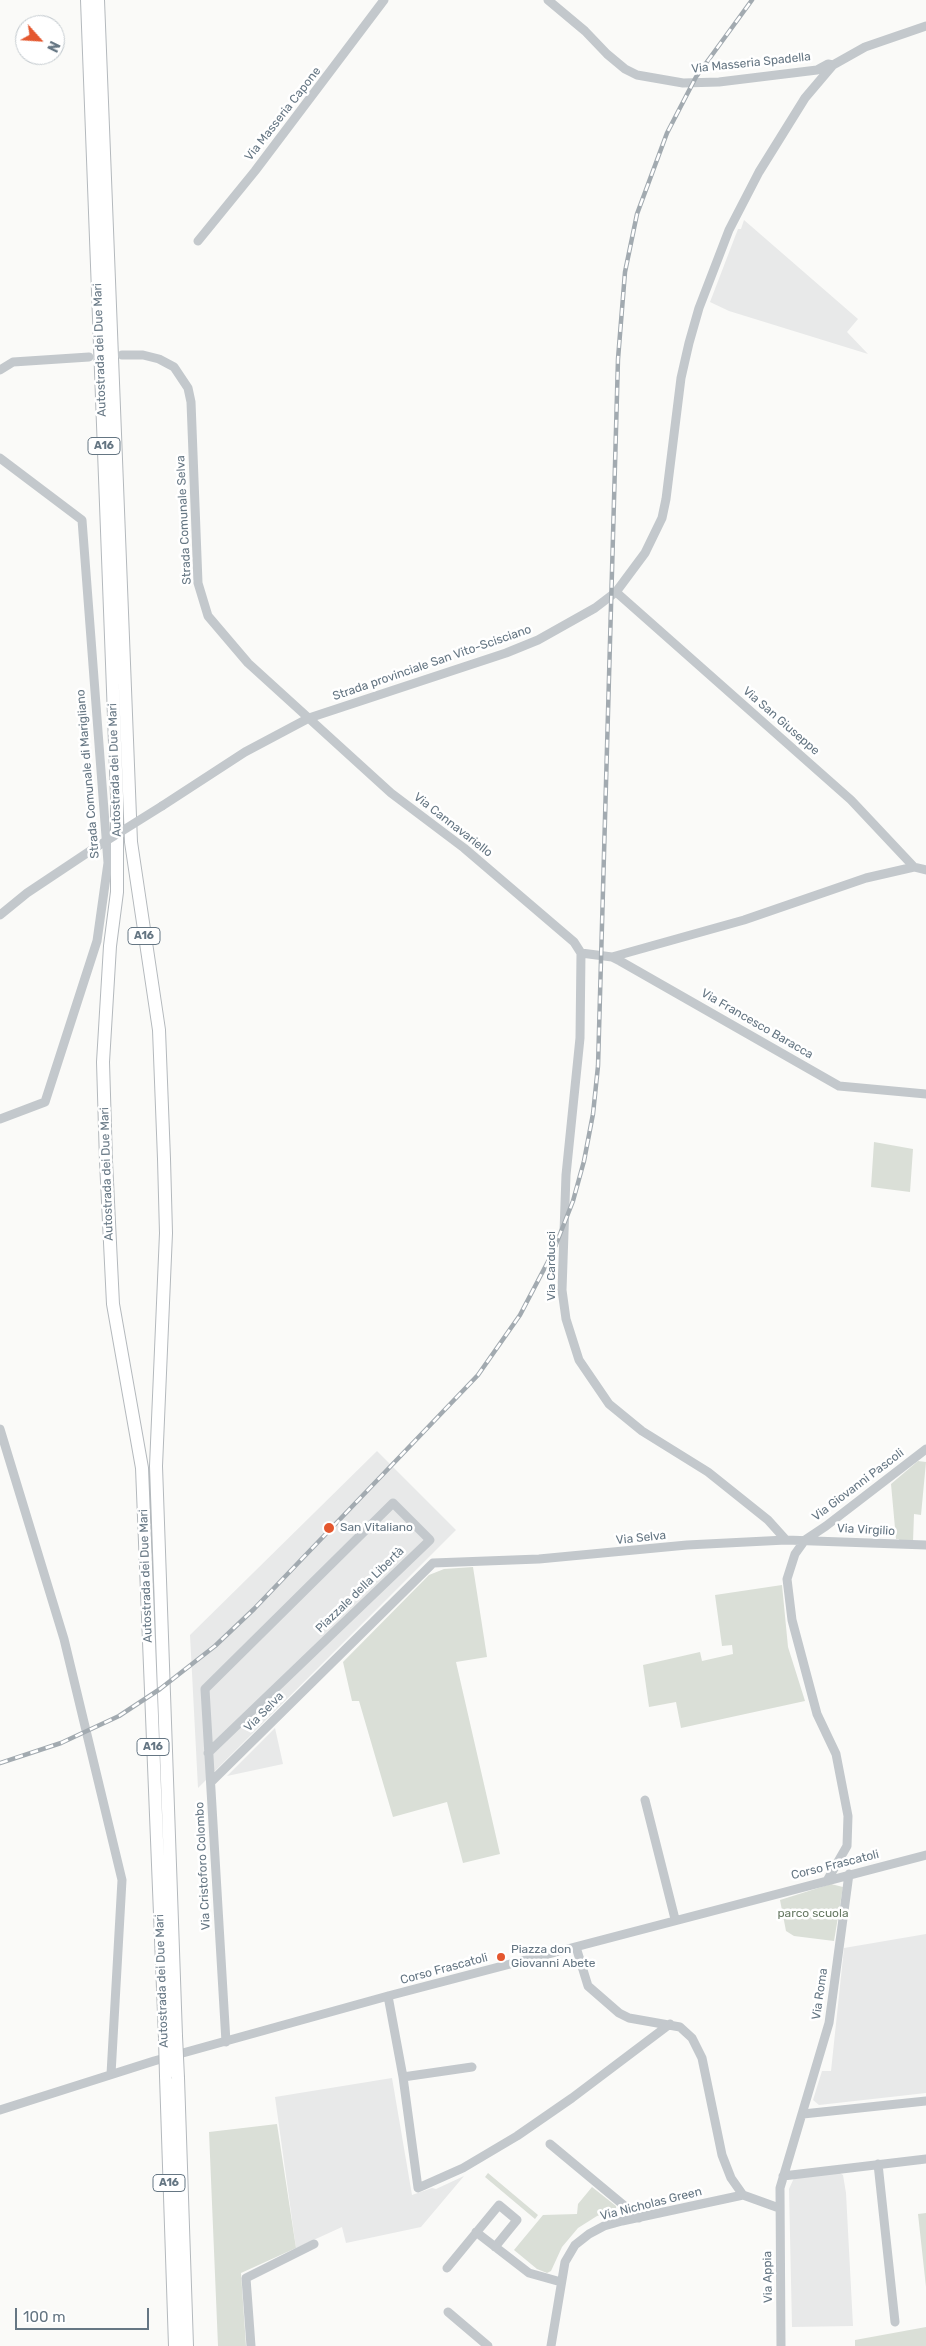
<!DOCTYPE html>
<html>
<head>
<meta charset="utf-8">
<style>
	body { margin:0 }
	#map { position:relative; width:926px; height:2346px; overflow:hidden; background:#fafaf8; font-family:Rubik,sans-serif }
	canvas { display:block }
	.north { position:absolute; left:15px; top:15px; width:50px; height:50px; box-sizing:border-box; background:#fff; border:1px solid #c1c8cd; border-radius:50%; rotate:116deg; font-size:14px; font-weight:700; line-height:20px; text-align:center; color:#657683 }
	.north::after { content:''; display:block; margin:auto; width:18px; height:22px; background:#e4572e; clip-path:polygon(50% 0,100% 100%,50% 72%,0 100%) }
	.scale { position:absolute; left:15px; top:2308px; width:134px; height:22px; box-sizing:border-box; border:2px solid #657683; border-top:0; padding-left:6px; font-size:15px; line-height:18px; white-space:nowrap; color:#657683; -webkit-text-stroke:4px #fff; paint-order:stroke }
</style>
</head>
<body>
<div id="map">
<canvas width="926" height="2346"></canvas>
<div class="north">N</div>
<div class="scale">100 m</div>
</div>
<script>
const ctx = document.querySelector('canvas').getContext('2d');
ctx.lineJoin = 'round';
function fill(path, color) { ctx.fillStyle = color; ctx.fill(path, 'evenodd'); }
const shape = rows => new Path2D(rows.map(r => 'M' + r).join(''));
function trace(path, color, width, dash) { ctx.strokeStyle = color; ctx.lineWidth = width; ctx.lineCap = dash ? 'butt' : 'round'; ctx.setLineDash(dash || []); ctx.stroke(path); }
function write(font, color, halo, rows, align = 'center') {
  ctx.font = font + ' Rubik,sans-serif'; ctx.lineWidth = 5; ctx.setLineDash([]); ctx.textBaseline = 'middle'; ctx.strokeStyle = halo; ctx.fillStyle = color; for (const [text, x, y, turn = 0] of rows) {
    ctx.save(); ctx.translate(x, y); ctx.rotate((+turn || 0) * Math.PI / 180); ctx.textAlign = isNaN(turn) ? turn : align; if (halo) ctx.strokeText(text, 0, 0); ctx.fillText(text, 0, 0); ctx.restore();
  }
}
fill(shape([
	[744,220,858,319,847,332,868,354,729,311,710,302,738,229,741,229],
	[377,1451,456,1530,198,1788,190,1635],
	[275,1728,283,1764,227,1776],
	[926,1934,926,2093,819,2105,813,2100,822,2071,831,2071,844,1948],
	[392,2078,412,2195,432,2188,436,2189,464,2176,421,2227,346,2243,342,2227,296,2248,275,2097],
	[838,2172,843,2175,846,2193,853,2326,792,2327,789,2189,794,2178]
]), '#e8e9e9');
fill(shape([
	[874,1142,913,1149,910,1192,871,1187],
	[918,1461,926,1462,921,1515,914,1514,913,1542,899,1542,899,1539,896,1539,891,1484],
	[473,1567,487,1657,456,1662,500,1854,463,1863,447,1802,393,1817,359,1701,352,1701,343,1662,429,1575,444,1569],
	[782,1585,788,1647,805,1701,681,1728,676,1702,649,1707,643,1665,700,1652,702,1661,733,1654,732,1645,722,1646,715,1595],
	[831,1884,843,1887,834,1941,794,1936,786,1931,780,1900],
	[277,2124,296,2248,241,2273,246,2346,218,2346,209,2132],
	[488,2173,538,2215,535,2219,485,2177],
	[592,2187,616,2206,616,2210,597,2216,578,2228,562,2247,551,2271,547,2273,537,2269,514,2250,543,2215,577,2214,578,2204],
	[926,2213,926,2287,918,2214],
	[926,2327,926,2346,855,2346,855,2340]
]), '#dadfd7');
const highway = shape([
	[87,0,117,796,117,892,110,946,103,1062,106,1161,113,1304,142,1468,165,2038],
	[98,0,131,842,159,1030,164,1159,166,1233,156,1466,176,2036],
	[166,2076,175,2346],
	[178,2078,187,2346]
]);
trace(highway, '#b4b9bd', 14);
trace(shape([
	[548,0,585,31,607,54,625,69,637,75,683,83,719,82,817,70,828,64,833,65],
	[198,241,255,171,384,0],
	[122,355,143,355,159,359,174,367,188,388,191,402,198,583,208,616,248,663,391,793,464,848,574,942,581,953],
	[0,370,13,362,89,357],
	[0,458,82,520,108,863,97,941,45,1102,0,1119],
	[616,592,851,800,914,867,926,870],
	[162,806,245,752,309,718,506,653,538,640,595,608,616,592,645,553,662,518,666,499,681,378,689,343,699,308,729,230,759,172,805,98,833,65,865,47,926,26],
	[0,915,27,893,90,851],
	[581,953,580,1038,566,1175,562,1290,566,1319,579,1360,609,1404,642,1431,708,1472,768,1520,786,1540],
	[581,953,612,957,620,961,839,1086,926,1094],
	[612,957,744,920,866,878,914,867],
	[0,1429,64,1639,122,1880,111,2074],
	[208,1753,430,1540,393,1503,205,1689,226,2042],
	[211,1782,433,1563,539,1559,687,1545,786,1540,926,1545],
	[645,1800,675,1919],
	[828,1879,847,1846,848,1816,836,1754,817,1714,792,1620,787,1579,795,1554,805,1540,826,1526,926,1449],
	[576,1947,588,1986,619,2013,629,2018,680,2027,692,2038,702,2058,722,2155,731,2178,743,2195],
	[388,1996,403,2077,418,2188,463,2168,517,2136,572,2098,670,2024],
	[403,2077,472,2067],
	[0,2110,154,2061,388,1996,926,1855],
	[803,2114,926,2101],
	[550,2144,639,2218],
	[878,2164,895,2322],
	[783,2176,926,2159],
	[476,2232,529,2273,561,2282],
	[447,2268,499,2205,517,2220,495,2247],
	[448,2312,488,2346],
	[251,2346,246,2278,314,2244],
	[551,2346,565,2262,575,2245,589,2234,604,2226,622,2221,743,2195,779,2208],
	[781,2346,780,2188,829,2023,849,1874]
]), '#c3c8cc', 9);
trace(highway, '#fff', 12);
const rail = shape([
	[0,1763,61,1743,119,1716,160,1689,215,1646,254,1609,478,1375,520,1315,553,1252,573,1201,584,1161,593,1114,598,1066,618,359,625,272,637,214,667,133,696,77,752,0]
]);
trace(rail, '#a2aab0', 4.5);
trace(rail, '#fff', 2.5, [8]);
const highwayBridge = shape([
	[176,2036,178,2078],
	[165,2038,166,2076]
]);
trace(highwayBridge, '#b4b9bd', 14, []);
trace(shape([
	[90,851,162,806]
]), '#c3c8cc', 9);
trace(highwayBridge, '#fff', 12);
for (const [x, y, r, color] of [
	[329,1528,6,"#e4572e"],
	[501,1957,5,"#e4572e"]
]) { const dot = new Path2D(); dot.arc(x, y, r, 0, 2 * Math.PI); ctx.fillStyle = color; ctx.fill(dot); trace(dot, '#fff', 2); }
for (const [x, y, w] of [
	[104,446,32],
	[144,936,32],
	[153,1747,32],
	[169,2183,32]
]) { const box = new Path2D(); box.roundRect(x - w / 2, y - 8.5, w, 17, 4); ctx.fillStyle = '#fff'; ctx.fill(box); trace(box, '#657683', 1); }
write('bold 11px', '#657683', null, [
	["A16",104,446],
	["A16",144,936],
	["A16",153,1747],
	["A16",169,2183]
]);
write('12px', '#657683', '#fff', [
	["Via Masseria Spadella",751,63,-6],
	["Via Masseria Capone",283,114,-52],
	["Autostrada dei Due Mari",100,350,-92],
	["Strada Comunale Selva",184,520,-93],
	["Strada provinciale San Vito-Scisciano",432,663,-19],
	["Via San Giuseppe",781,721,41],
	["Autostrada dei Due Mari",115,770,-92],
	["Strada Comunale di Marigliano",88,774,-95],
	["Via Cannavariello",453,825,38],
	["Via Francesco Baracca",757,1024,30],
	["Autostrada dei Due Mari",107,1174,-92],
	["Via Carducci",552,1266,-90],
	["Via Giovanni Pascoli",858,1485,-37],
	["Via Virgilio",866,1530,3],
	["Via Selva",641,1538,-6],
	["Autostrada dei Due Mari",146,1576,-92],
	["Piazzale della Libertà",360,1590,-44],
	["Via Selva",264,1712,-45],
	["Corso Frascatoli",835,1865,-14],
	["Via Cristoforo Colombo",203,1866,-93],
	["Corso Frascatoli",444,1969,-15],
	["Autostrada dei Due Mari",162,1981,-92],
	["Via Roma",820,1994,-82],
	["Via Nicholas Green",651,2204,-14],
	["Via Appia",768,2277,-91]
]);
write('12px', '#657683', '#fff', [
	["San Vitaliano",340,1528],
	["Piazza don",511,1950],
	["Giovanni Abete",511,1964]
], 'left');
write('12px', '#687a64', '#fff', [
	["parco scuola",813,1914]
]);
</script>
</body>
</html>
